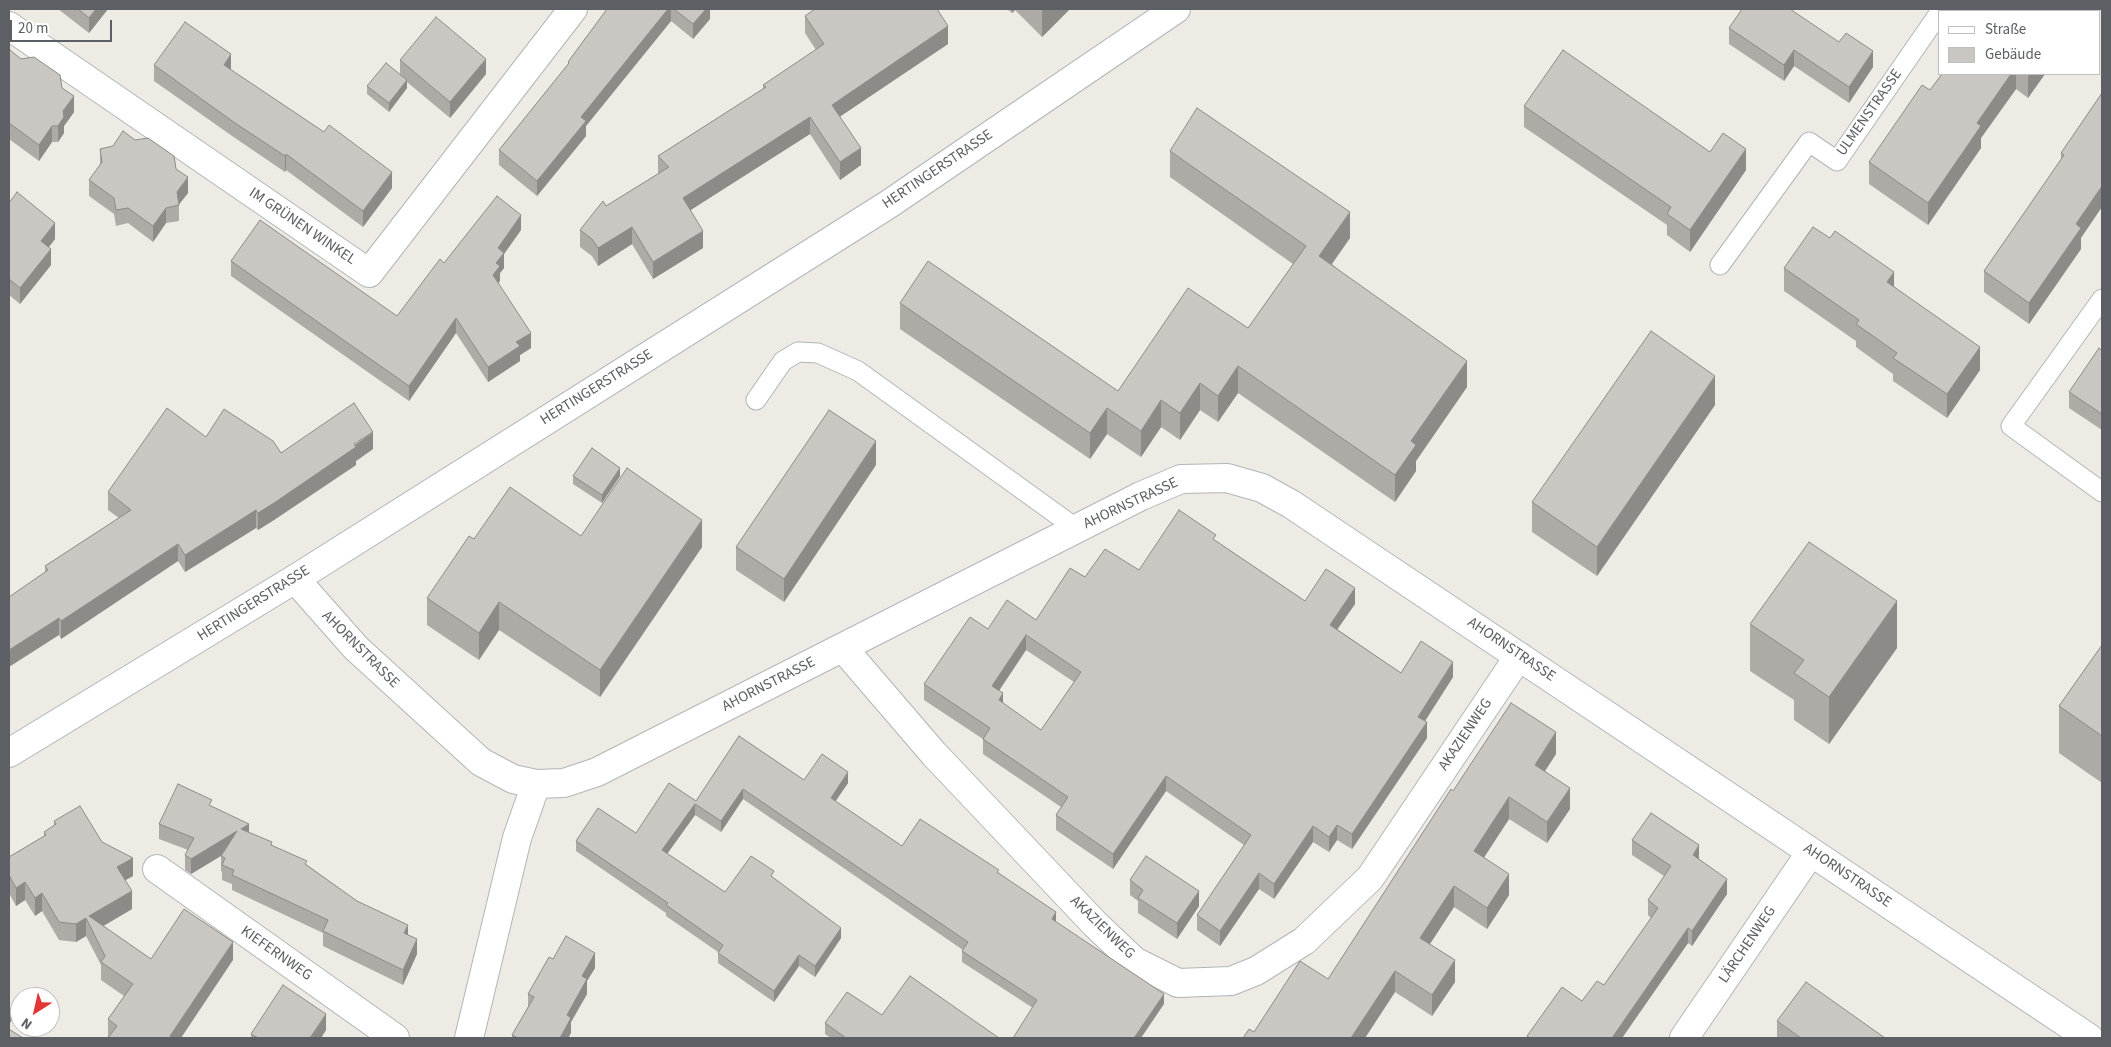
<!DOCTYPE html>
<html>
<head>
<meta charset="utf-8">
<style>
	body { margin:0 }
	#map { position:relative; width:2111px; height:1047px; overflow:hidden; background:#eeebe4; font-family:"Source Sans 3",sans-serif }
	canvas { display:block }
	.frame { position:absolute; inset:0; border:10px solid #5c6064; pointer-events:none }
	.legend { position:absolute; left:1938px; top:10px; width:162px; height:65px; box-sizing:border-box; background:#fff; border:1px solid #bebfc1; margin:0; padding:6px 9px; list-style:none; font-size:15px; color:#5c6064 }
	.legend li { display:flex; align-items:center; gap:10px; height:25px }
	.legend b { width:25px; border:1px solid #bebfc1 }
	.north { position:absolute; left:10px; top:987px; width:50px; height:50px; box-sizing:border-box; background:#fff; border:1px solid #bebfc1; border-radius:50%; rotate:215deg; font-size:14px; font-weight:700; line-height:20px; text-align:center; color:#5c6064 }
	.north::after { content:''; display:block; margin:auto; width:18px; height:22px; background:#e33735; clip-path:polygon(50% 0,100% 100%,50% 72%,0 100%) }
	.scale { position:absolute; left:10px; top:20px; width:102px; height:22px; box-sizing:border-box; border:2px solid #5c6064; border-top:0; padding-left:6px; font-size:15px; line-height:18px; white-space:nowrap; color:#5c6064; -webkit-text-stroke:4px #fff; paint-order:stroke }
</style>
</head>
<body>
<div id="map">
<canvas width="2111" height="1047"></canvas>
<div class="frame"></div>
<ul class="legend">
<li><b style="height:6px;background:#fff"></b>Straße</li>
<li><b style="height:14px;background:#cac6c1"></b>Gebäude</li>
</ul>
<div class="north">N</div>
<div class="scale">20 m</div>
</div>
<script>
const ctx = document.querySelector('canvas').getContext('2d');
ctx.lineJoin = 'round';
const shape = rows => new Path2D(rows.map(r => 'M' + r).join(''));
function trace(path, color, width, dash) { ctx.strokeStyle = color; ctx.lineWidth = width; ctx.lineCap = dash ? 'butt' : 'round'; ctx.setLineDash(dash || []); ctx.stroke(path); }
function fill(path, color) { ctx.fillStyle = color; ctx.fill(path, 'evenodd'); }
function write(font, color, halo, rows, align = 'center') {
  ctx.font = font + ' "Source Sans 3",sans-serif'; ctx.lineWidth = 4.5; ctx.setLineDash([]); ctx.textBaseline = 'middle'; ctx.strokeStyle = halo; ctx.fillStyle = color; for (const [text, x, y, turn = 0] of rows) {
    ctx.save(); ctx.translate(x, y); ctx.rotate((+turn || 0) * Math.PI / 180); ctx.textAlign = isNaN(turn) ? turn : align; if (halo) ctx.strokeText(text, 0, 0); ctx.fillText(text, 0, 0); ctx.restore();
  }
}
const lane = shape([
	[1720,265,1809,142,1837,161,1940,12],
	[2102,299,2011,426,2102,492],
	[756,400,783,361,798,352,818,353,858,371,1077,529]
]);
const street = shape([
	[9,26,369,273,573,9],
	[295,579,356,648,481,762,513,779,536,784,564,783,597,772,1141,496,1181,479,1227,478,1262,488,1291,504,2089,1038],
	[843,648,934,754,1095,924,1134,961,1178,983,1231,981,1256,971,1304,941,1370,878,1519,656],
	[157,869,395,1038],
	[469,1038,517,838,536,784],
	[1684,1038,1811,852]
]);
const secondary = shape([
	[9,753,295,579,889,204,1176,9]
]);
trace(lane, '#b1b5b8', 21);
trace(street, '#b1b5b8', 30);
trace(secondary, '#b0b4b8', 30);
trace(lane, '#fff', 19);
trace(street, '#fff', 28);
trace(secondary, '#fff', 28);
fill(shape([
	[58,9,108,9,89,33],
	[607,9,710,9,710,19,693,39,671,21,586,126,586,136,537,196,499,165,499,150,568,65,568,62],
	[1007,9,1070,9,1042,37,1015,10,1012,13],
	[805,16,948,44,840,116,861,165,840,180,810,134,690,210,703,248,653,279,632,244,598,266,592,256,580,247,580,230,606,206,658,174,658,156,763,89,763,85,816,50,805,33],
	[1729,28,1839,42,1873,67,1849,103,1794,66,1784,81,1729,44],
	[9,52,62,88,74,112,64,126,64,133,58,142,52,142,39,161,9,139],
	[400,60,486,74,450,118,407,82,407,88,389,112,367,94,367,86,400,75],
	[154,65,231,70,392,188,363,227,286,170,285,172,235,138,154,81],
	[1942,74,2045,74,2028,98,2016,89,1981,138,1981,148,1928,225,1869,184,1869,162,1930,90],
	[2102,93,2081,238,2081,249,2029,324,1984,292,1984,271,2061,160,2061,153],
	[1524,106,1710,152,1746,170,1690,252,1667,235,1667,225,1524,127],
	[100,149,176,169,188,193,179,205,179,221,166,223,153,242,128,223,116,226,114,214,89,196,89,180,100,165],
	[1170,151,1350,238,1332,264,1467,387,1416,461,1416,471,1395,502,1238,393,1218,422,1200,410,1180,440,1161,427,1141,457,1107,434,1090,459,900,329,900,303,1118,391,1248,328,1293,264,1170,177],
	[9,203,55,239,49,247,51,265,20,304,9,295],
	[521,230,504,254,504,268,500,273,500,281,498,283,531,348,520,355,520,361,488,382,456,333,409,401,231,276,231,261,397,316,444,263],
	[1784,268,1894,286,1980,370,1947,418,1893,381,1893,374,1856,347,1856,341,1784,291],
	[2102,351,2102,430,2069,408,2069,392],
	[1715,405,1597,576,1532,532,1532,502],
	[206,437,281,453,373,449,356,461,356,465,274,520,258,530,256,528,185,572,178,561,61,639,59,635,45,572,45,566,119,518,108,510,108,492],
	[876,465,784,602,736,570,736,547],
	[573,476,620,476,602,503,573,484],
	[581,536,702,547,600,697,499,630,479,660,427,625,427,598,474,539],
	[1216,541,1305,601,1355,604,1337,629,1401,673,1453,677,1425,721,1427,738,1352,849,1337,840,1329,852,1313,842,1274,899,1259,889,1220,946,1197,930,1197,915,1244,845,1166,791,1113,869,1056,830,1056,815,1061,807,983,754,983,739,924,700,924,684,988,629,1036,620,1085,577,1139,570],
	[1026,650,1074,682,1041,730,1003,704,999,691],
	[1750,624,1897,648,1829,744,1794,720,1794,700,1750,671],
	[2102,645,2102,783,2059,753,2059,706],
	[739,736,804,780,848,783,835,801,902,846,999,873,1056,922,1164,1004,1033,1008,962,962,962,951,963,950,743,799,721,832,695,815,667,854,725,892,774,878,841,938,815,977,799,966,774,1002,718,963,718,952,666,916,666,913,576,851,576,841,636,833,696,801],
	[1556,754,1545,771,1570,809,1547,843,1509,819,1484,857,1509,895,1487,929,1454,907,1430,944,1455,982,1432,1016,1395,992,1365,1038,1243,1038,1254,1032,1328,979,1453,791],
	[212,806,249,832,307,865,357,901,408,935,417,954,403,985,323,946,323,933,232,890,232,884,222,880,222,872,221,871,221,856,191,874,185,870,185,855,188,850,159,839,159,824],
	[54,821,102,842,133,876,125,880,132,909,103,926,151,959,233,960,109,1038,108,1037,108,1019,124,996,101,980,101,965,86,936,76,942,59,940,42,911,35,916,25,900,16,906,9,893,9,857,44,836,44,832,54,826],
	[1632,840,1699,860,1727,894,1692,946,1688,943,1622,1038,1527,1038,1527,1036,1582,1001,1604,985,1651,918,1648,915,1648,900,1664,876,1632,855],
	[1130,880,1199,906,1177,939,1138,913,1138,901,1130,895],
	[553,959,595,968,587,981,587,994,571,1022,571,1033,568,1038,512,1038,512,1035,528,1007,528,994],
	[882,1015,999,1038,831,1038,825,1034,825,1023],
	[1777,1021,1885,1038,1779,1038,1777,1037],
	[326,1030,321,1038,251,1038,251,1034]
]), '#aeaaa6');
fill(shape([
	[96,9,108,9,89,33,89,18],
	[668,9,671,9,671,21,586,126,586,136,537,196,537,181,581,117],
	[704,9,710,9,710,19,693,39,693,24],
	[1012,9,1015,9,1015,10,1012,13],
	[1042,9,1070,9,1042,37],
	[2075,9,2082,9,2082,11,2073,11],
	[948,26,948,44,832,122,832,105],
	[1794,50,1794,66,1784,81,1784,65],
	[1873,51,1873,67,1849,103,1849,87],
	[231,54,231,70,224,65],
	[486,59,486,74,450,118,450,102],
	[2011,74,2016,74,2016,89,1981,138,1981,148,1928,225,1928,203,1977,123],
	[2030,74,2045,74,2028,98,2028,76],
	[407,80,407,88,389,112,389,103],
	[74,96,74,112,64,126,64,133,58,142,58,126,63,111],
	[810,117,810,134,683,215,683,198],
	[52,126,52,142,39,161,39,145],
	[861,148,861,165,840,180,840,162],
	[1746,149,1746,170,1690,252,1690,230],
	[286,154,286,170,285,172,285,156],
	[392,172,392,188,363,227,363,211],
	[188,177,188,193,178,205,177,192],
	[2102,186,2102,207,2081,238,2081,249,2029,324,2029,303,2076,224],
	[166,208,166,223,153,242,153,226],
	[1350,212,1350,238,1319,282,1319,256],
	[521,215,521,230,504,254,504,268,500,273,500,281,493,290,493,275,498,248],
	[55,223,55,239,41,257,41,241],
	[632,227,632,244,598,266,598,248],
	[703,231,703,248,653,279,653,262],
	[51,249,51,265,20,304,20,288],
	[1894,272,1894,295,1887,282],
	[456,318,456,333,409,401,409,386],
	[531,333,531,348,520,355,520,361,488,382,488,367,516,342],
	[1980,347,1980,370,1947,418,1947,394],
	[1467,361,1467,387,1416,461,1416,471,1395,502,1395,475,1411,441],
	[1238,366,1238,393,1218,422,1218,396],
	[1715,376,1715,405,1597,576,1597,547],
	[1200,383,1200,410,1180,440,1180,413],
	[1161,400,1161,427,1141,457,1141,431],
	[1107,408,1107,434,1090,459,1090,433],
	[373,432,373,449,356,461,356,465,274,520,258,530,258,513],
	[876,441,876,465,784,602,784,579],
	[620,468,620,476,602,503,602,495],
	[256,510,256,528,185,572,185,555],
	[702,520,702,547,600,697,600,670],
	[178,544,178,561,61,639,61,621],
	[1355,588,1355,604,1330,640,1330,625],
	[1897,601,1897,648,1829,744,1829,697],
	[499,602,499,630,479,660,479,633],
	[59,618,59,635,9,667,9,650],
	[1026,635,1026,650,992,701,992,686],
	[1453,662,1453,677,1418,732,1418,717],
	[1003,693,1003,708,999,700],
	[1427,722,1427,738,1352,849,1352,834],
	[1556,732,1556,754,1535,786,1535,765],
	[848,772,848,783,831,808,831,798],
	[1166,776,1166,791,1113,869,1113,854],
	[1570,788,1570,809,1547,843,1547,822],
	[743,789,743,799,721,832,721,821],
	[1509,797,1509,819,1474,873,1474,851],
	[695,804,695,815,662,861,662,850],
	[249,824,249,839,241,829],
	[1337,825,1337,840,1329,852,1329,837],
	[1313,826,1313,842,1274,899,1274,884],
	[237,831,237,846,191,874,191,859],
	[1699,845,1699,860,1693,855],
	[133,858,133,876,117,885,117,867],
	[1259,873,1259,889,1220,946,1220,931],
	[1509,874,1509,895,1487,929,1487,908],
	[1727,879,1727,894,1692,946,1692,931],
	[25,882,25,900,16,906,16,888],
	[1454,886,1454,907,1420,959,1420,938],
	[132,891,132,909,93,932,89,916],
	[1199,891,1199,906,1177,939,1177,923],
	[42,893,42,911,35,916,35,898],
	[1056,912,1056,922,1052,919],
	[86,918,86,936,76,942,76,924],
	[408,925,408,940,404,933],
	[841,928,841,938,815,977,815,966],
	[1688,928,1688,943,1622,1038,1612,1038],
	[417,939,417,954,403,985,403,970],
	[233,942,233,960,181,1038,170,1038,170,1036],
	[595,953,595,968,587,981,587,994,571,1022,571,1033,568,1038,560,1038,567,1015,582,976],
	[799,955,799,966,774,1002,774,991],
	[1455,960,1455,982,1432,1016,1432,995],
	[1395,971,1395,992,1365,1038,1351,1038],
	[1164,994,1164,1004,1141,1038,1134,1038],
	[12,1010,12,1020,9,1025,9,1014],
	[326,1014,326,1030,321,1038,310,1038]
]), '#8d8b87');
const building = shape([
	[78,9,96,9,89,18,78,9],
	[607,9,668,9,581,117,586,121,537,181,499,150,569,63,568,62,607,9],
	[674,9,706,9,693,24,674,9],
	[815,9,937,9,948,26,832,105,861,148,840,162,810,117,683,198,703,231,653,262,632,227,598,248,592,239,580,230,603,201,606,206,669,167,658,156,766,87,763,85,824,44,805,16,815,9],
	[1742,9,1790,9,1839,42,1846,33,1873,51,1849,87,1794,50,1784,65,1729,28,1742,9],
	[1987,9,2075,9,2073,11,1985,11,1987,9],
	[436,17,486,59,450,102,400,60,436,17],
	[185,22,231,54,224,65,324,132,329,125,392,172,363,211,286,154,285,156,235,123,154,65,185,22],
	[10,50,21,59,34,57,60,75,62,88,74,96,63,111,64,117,58,126,52,126,39,145,9,123,9,52,10,50],
	[1563,50,1710,152,1723,133,1746,149,1690,230,1667,214,1671,207,1524,106,1563,50],
	[386,63,407,80,389,103,367,86,386,63],
	[1942,74,2011,74,1977,123,1981,126,1928,203,1869,162,1922,85,1930,90,1942,74],
	[2102,93,2102,186,2076,224,2081,228,2029,303,1984,271,2064,155,2061,153,2102,93],
	[1197,108,1350,212,1319,256,1467,361,1411,441,1416,445,1395,475,1238,366,1218,396,1200,383,1180,413,1161,400,1141,431,1107,408,1090,433,900,303,928,261,1118,391,1188,288,1248,328,1306,246,1170,151,1197,108],
	[123,131,135,140,148,138,174,156,176,169,188,177,177,192,179,205,166,208,153,226,128,208,116,210,114,198,89,180,102,162,100,149,113,146,123,131],
	[17,192,55,223,41,241,51,249,20,288,9,279,9,203,17,192],
	[497,196,521,215,498,248,504,253,496,263,500,266,493,275,531,333,516,342,520,346,488,367,456,318,409,386,231,261,260,220,397,316,440,259,444,263,497,196],
	[1813,227,1830,238,1835,231,1894,272,1887,282,1980,347,1947,394,1893,358,1897,353,1856,324,1859,320,1784,268,1813,227],
	[1651,331,1715,376,1597,547,1532,502,1651,331],
	[2099,348,2102,351,2102,414,2069,392,2099,348],
	[354,403,373,432,354,444,356,447,274,503,258,513,256,510,185,555,178,544,61,621,59,618,9,650,9,597,48,570,45,566,131,510,108,492,167,408,206,437,224,409,273,441,281,453,354,403],
	[829,410,876,441,784,579,736,547,829,410],
	[592,448,620,468,602,495,573,476,592,448],
	[627,468,702,520,600,670,499,602,479,633,427,598,469,536,474,539,510,487,581,536,627,468],
	[1179,510,1216,535,1213,539,1305,601,1326,569,1355,588,1330,625,1401,673,1421,641,1453,662,1418,717,1427,722,1352,834,1337,825,1329,837,1313,826,1274,884,1259,873,1220,931,1197,915,1251,835,1166,776,1113,854,1056,815,1068,797,983,739,990,728,924,684,970,617,988,629,1007,600,1036,620,1070,568,1085,577,1105,549,1139,570,1179,510],
	[1026,635,1081,672,1041,730,999,700,1003,693,992,686,1026,635],
	[1809,542,1897,601,1829,697,1794,673,1804,660,1750,624,1809,542],
	[2102,645,2102,736,2059,706,2102,645],
	[1511,703,1556,732,1535,765,1570,788,1547,822,1509,797,1474,851,1509,874,1487,908,1454,886,1420,938,1455,960,1432,995,1395,971,1351,1038,1243,1038,1249,1029,1254,1032,1300,961,1328,979,1451,789,1453,791,1511,703],
	[739,736,804,780,822,754,848,772,831,798,902,846,920,819,999,870,997,872,1056,912,1052,919,1164,994,1134,1038,1013,1038,1037,1000,962,951,968,942,743,789,721,821,695,804,662,850,725,892,751,856,774,871,771,876,841,928,815,966,799,955,774,991,718,953,723,945,666,905,668,903,576,841,598,808,636,833,669,783,696,801,739,736],
	[178,784,212,800,209,805,249,824,241,829,272,842,271,845,307,861,305,864,357,901,408,925,404,933,417,939,403,970,323,931,328,920,232,875,234,870,222,865,225,858,221,856,237,831,191,859,185,855,194,838,159,824,178,784],
	[80,806,102,842,133,858,117,867,132,891,89,916,151,959,184,909,233,942,170,1036,174,1038,108,1038,117,1026,108,1019,133,984,101,962,105,956,86,918,76,924,59,922,42,893,35,898,25,882,16,888,9,875,9,857,46,835,44,832,56,824,54,821,80,806],
	[1651,813,1699,845,1693,855,1727,879,1692,931,1688,928,1612,1038,1530,1038,1527,1036,1562,987,1582,1001,1597,981,1604,985,1658,908,1648,900,1671,866,1632,840,1651,813],
	[1146,856,1199,891,1177,923,1138,898,1143,890,1130,880,1146,856],
	[566,936,595,953,582,976,587,979,567,1015,571,1018,560,1038,517,1038,518,1038,512,1035,534,997,528,994,549,957,553,959,566,936],
	[910,976,999,1038,846,1038,825,1023,847,992,882,1015,910,976],
	[1806,982,1885,1038,1801,1038,1777,1021,1806,982],
	[283,985,326,1014,310,1038,258,1038,251,1034,283,985],
	[9,1008,12,1010,9,1014,9,1008],
	[9,1029,23,1038,9,1038,9,1029]
]);
fill(building, '#cac6c1');
trace(building, '#8d8b87', 1);
write('15px', '#5c6064', '#fff', [
	["ULMENSTRASSE",1870,113,-55],
	["HERTINGERSTRASSE",938,170,-34],
	["IM GRÜNEN WINKEL",302,227,34],
	["HERTINGERSTRASSE",597,388,-32],
	["AHORNSTRASSE",1131,504,-25],
	["HERTINGERSTRASSE",254,604,-32],
	["AHORNSTRASSE",360,650,45],
	["AHORNSTRASSE",1511,650,34],
	["AHORNSTRASSE",769,685,-27],
	["AKAZIENWEG",1466,735,-56],
	["AHORNSTRASSE",1847,876,34],
	["AKAZIENWEG",1102,928,44],
	["LÄRCHENWEG",1748,945,-56],
	["KIEFERNWEG",276,954,35]
]);
</script>
</body>
</html>
